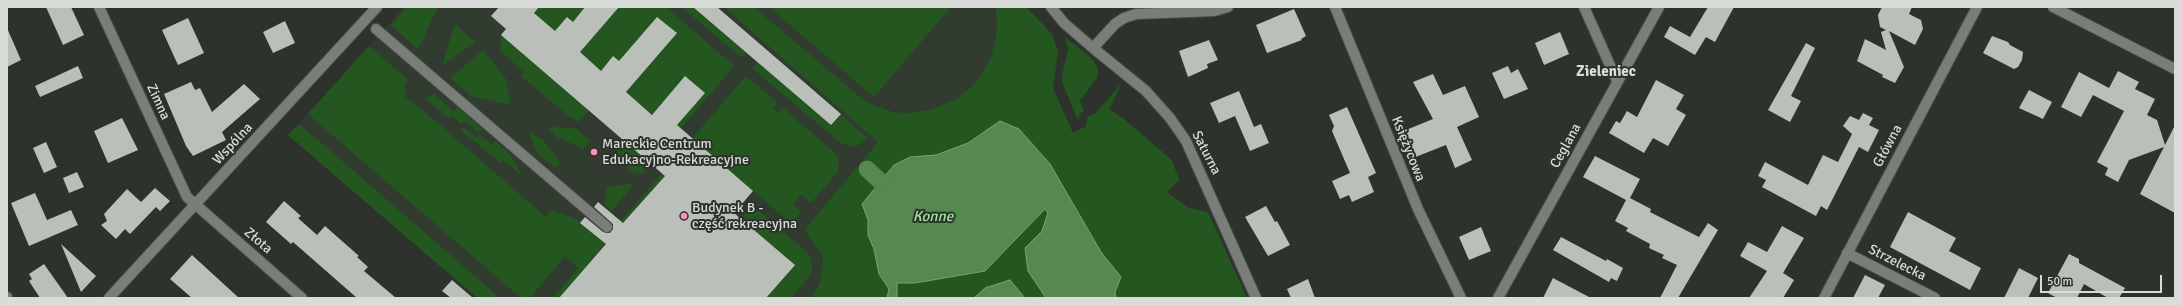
<!DOCTYPE html>
<html>
<head>
<meta charset="utf-8">
<style>
	body { margin:0 }
	#map { position:relative; width:2182px; height:305px; overflow:hidden; background:#2d322c; font-family:Signika,sans-serif }
	canvas { display:block }
	.frame { position:absolute; inset:0; border:8px solid #d9dcd8; pointer-events:none }
	.scale { position:absolute; left:2040px; top:275px; width:122px; height:18px; box-sizing:border-box; border:2px solid #d9dcd8; border-top:0; padding-left:5px; font-size:12px; line-height:14px; white-space:nowrap; color:#d9dcd8; -webkit-text-stroke:3px #2d322c; paint-order:stroke }
</style>
</head>
<body>
<div id="map">
<canvas width="2182" height="305"></canvas>
<div class="frame"></div>
<div class="scale">50 m</div>
</div>
<script>
const ctx = document.querySelector('canvas').getContext('2d');
ctx.lineJoin = 'round';
function fill(path, color) { ctx.fillStyle = color; ctx.fill(path, 'evenodd'); }
const shape = rows => new Path2D(rows.map(r => 'M' + r).join(''));
function trace(path, color, width, dash) { ctx.strokeStyle = color; ctx.lineWidth = width; ctx.lineCap = dash ? 'butt' : 'round'; ctx.setLineDash(dash || []); ctx.stroke(path); }
function write(font, color, halo, rows, align = 'center') {
  ctx.font = font + ' Signika,sans-serif'; ctx.lineWidth = 4; ctx.setLineDash([]); ctx.textBaseline = 'middle'; ctx.strokeStyle = halo; ctx.fillStyle = color; for (const [text, x, y, turn = 0] of rows) {
    ctx.save(); ctx.translate(x, y); ctx.rotate((+turn || 0) * Math.PI / 180); ctx.textAlign = isNaN(turn) ? turn : align; if (halo) ctx.strokeText(text, 0, 0); ctx.fillText(text, 0, 0); ctx.restore();
  }
}
fill(shape([
	[404,7,1017,7,1009,82,894,136,842,298,477,298,288,135]
]), '#313b30');
fill(shape([
	[407,7,435,7,437,9,418,50,391,25],
	[539,7,585,7,573,22,567,17,555,31,534,13],
	[619,7,666,7,734,66,642,174,633,172,614,156,626,142,646,160,685,76,652,115,626,92,676,33,657,17,619,61,613,57,601,71,580,52],
	[682,7,693,7,746,53,742,58],
	[724,7,754,7,866,102,893,112,905,113,931,110,957,99,969,89,981,76,992,55,997,29,996,7,1026,7,1052,34,1058,52,1053,88,1073,133,1086,126,1088,116,1095,114,1122,83,1109,109,1123,118,1172,160,1179,180,1167,192,1189,208,1208,212,1247,298,1116,298,1115,292,1121,277,1101,252,1089,231,1046,298,1025,298,1016,288,992,298,897,298,897,283,915,283,985,271,990,128,968,143,936,155,910,157,895,165,863,204,868,220,868,235,874,249,879,274,889,289,887,298,810,298,818,288,821,279,823,256,807,235,806,228,857,167,862,172,869,164,864,159,878,142],
	[769,7,951,7,874,97],
	[455,24,475,42,442,66],
	[501,35,589,110,578,122,567,115,521,76,524,72,500,51],
	[1065,37,1093,60,1098,69,1097,78,1080,101,1084,111,1080,113,1078,120,1063,85,1062,75,1068,49],
	[369,46,408,80,404,88,407,90,404,96,418,106,546,217,551,210,576,219,606,244,559,298,553,298,578,268,565,256,530,298,521,298,308,114],
	[483,50,506,79,511,105,471,96,450,78],
	[757,62,831,125,841,114,867,138,862,143,854,147,842,144,752,68],
	[746,76,778,103,773,109,778,113,783,108,834,152,838,158,839,170,831,180,811,203,801,194,793,204,802,213,794,219,787,220,695,141,623,223,621,221],
	[434,94,454,112,457,107,482,129,479,133,465,121,461,124,452,116,449,119,425,98],
	[299,124,325,146,500,298,477,298,288,135],
	[464,127,477,138,480,135,492,145,495,141,509,153,523,177,503,160,501,163,461,131],
	[548,127,576,128,590,141,583,149,555,136],
	[529,132,543,140,561,163,555,168,536,152],
	[630,183,633,185,612,211,604,205,607,188],
	[752,205,807,252,811,259,812,270,810,275,791,298,766,298,794,265,741,219]
]), '#245620');
const water = shape([
	[1000,121,1019,129,1050,164,1101,252,1121,277,1115,292,1116,298,1046,298,1028,271,1025,248,1042,231,1048,213,1045,209,985,271,915,283,897,283,897,298,887,298,889,289,879,274,874,249,868,235,868,220,862,204,894,165,910,157,936,155,968,143,1000,121],
	[1010,280,1025,298,974,298,985,288,1010,280]
]);
fill(water, '#55894f');
trace(water, '#7da278', 1);
trace(shape([
	[867,169,881,182]
]), '#55894f', 17);
fill(shape([
	[46,7,71,7,84,35,63,45],
	[499,7,539,7,534,13,555,31,567,17,573,22,585,7,619,7,580,52,601,71,613,56,619,61,657,17,677,33,626,92,652,115,685,76,705,93,677,125,753,191,734,213,795,265,766,298,559,298,606,244,580,223,585,217,603,232,610,233,613,229,613,224,594,207,598,202,623,223,665,176,501,35,506,29,491,16],
	[693,7,717,7,841,114,831,125],
	[1708,7,1734,7,1715,42,1706,37,1695,55,1664,37,1670,26,1690,37],
	[1882,7,1912,7,1909,14,1921,20,1923,29,1915,45,1889,31,1904,67,1895,83,1882,77,1883,75,1857,61,1865,39,1886,50,1881,32,1886,30,1880,27,1878,15],
	[1294,9,1306,36,1301,39,1302,40,1267,53,1256,25],
	[188,18,204,53,178,65,162,30],
	[285,21,295,43,273,53,263,32],
	[7,28,21,60,7,67],
	[1560,32,1569,54,1544,65,1535,43],
	[1992,36,2008,42,2010,45,2023,52,2022,60,2018,67,2014,69,1983,53],
	[1209,40,1218,60,1207,64,1208,68,1188,77,1179,51],
	[1806,43,1815,48,1791,96,1801,101,1790,122,1768,110],
	[78,66,83,78,40,97,35,86],
	[1508,66,1511,73,1518,69,1528,89,1504,99,1492,73],
	[2118,71,2139,82,2135,89,2155,99,2147,115,2157,120,2165,145,2175,125,2175,213,2140,194,2164,147,2129,160,2118,182,2105,175,2108,168,2097,162,2124,111,2093,95,2081,117,2061,107,2079,72,2109,88],
	[1433,74,1443,95,1465,86,1479,117,1457,127,1472,160,1455,168,1446,145,1413,158,1401,132,1433,119,1413,82],
	[1656,80,1684,95,1676,109,1686,115,1668,146,1653,138,1644,153,1609,133,1616,121,1620,123,1627,111,1637,117],
	[191,82,195,90,200,88,212,112,244,84,260,99,222,132,226,140,193,156,186,146,164,94],
	[2029,90,2052,102,2043,119,2019,108],
	[1239,91,1254,127,1261,124,1269,143,1250,151,1235,116,1219,123,1210,103],
	[1347,107,1376,173,1368,177,1374,192,1352,202,1349,195,1340,199,1332,181,1350,173,1332,131,1334,126,1329,115],
	[1863,113,1873,118,1869,125,1879,130,1868,152,1859,147,1827,210,1821,206,1816,216,1762,187,1766,180,1758,176,1765,162,1808,185,1823,155,1838,162,1852,134,1843,126,1850,116,1859,120],
	[122,118,138,150,108,163,94,131],
	[46,142,57,167,44,173,33,148],
	[1595,156,1640,179,1630,198,1651,209,1650,212,1699,237,1708,223,1718,230,1678,298,1660,298,1677,265,1662,258,1664,255,1649,248,1650,244,1626,231,1628,228,1615,221,1626,200,1583,177],
	[77,172,84,187,69,193,63,178],
	[155,188,170,201,160,211,156,207,130,234,125,229,116,239,101,225,107,221,104,214,127,189,141,202],
	[35,193,47,220,71,210,78,225,29,246,11,203],
	[284,201,301,216,298,218,317,235,325,226,359,256,357,257,368,267,364,271,396,298,357,298,293,242,291,244,266,222],
	[1266,206,1275,222,1277,221,1290,245,1268,256,1245,217],
	[1908,212,1956,238,1949,251,1981,268,1970,290,1890,247],
	[1782,226,1804,238,1783,273,1794,280,1783,298,1749,298,1767,271,1740,256,1748,242,1767,252],
	[1481,227,1491,251,1469,260,1459,237],
	[1561,237,1606,261,1607,259,1623,268,1617,281,1611,278,1609,282,1553,250],
	[61,244,96,276,81,292],
	[2069,254,2079,259,2079,263,2125,288,2119,298,2108,298,2084,284,2077,298,2057,298,2048,293],
	[192,255,239,298,192,298,170,279],
	[44,264,68,298,40,298,29,281,32,279,29,274],
	[2019,268,2038,278,2028,298,2004,298],
	[1865,275,1885,285,1878,298,1853,298],
	[1553,278,1591,298,1543,298],
	[1308,279,1315,298,1291,298,1287,289],
	[452,280,473,298,451,298,442,291]
]), '#bac0b9');
const pedestrian = shape([
	[376,29,607,227]
]);
const minor = shape([
	[99,7,187,197,302,298],
	[1051,7,1064,23,1093,48,1115,24,1124,18,1136,14,1214,11,1228,7],
	[1335,7,1418,209,1461,298],
	[1584,7,1617,81],
	[2053,7,2175,69],
	[1093,48,1146,91,1170,118,1186,141,1256,298],
	[1847,253,1935,298],
	[7,297,7,298],
	[109,298,377,7],
	[1498,298,1659,7],
	[1824,298,1977,7]
]);
trace(pedestrian, '#4c504b', 12);
trace(minor, '#4c504b', 12);
trace(pedestrian, '#797f78', 10);
trace(minor, '#797f78', 10);
for (const [x, y, r, color] of [
	[594,152,4,"#fc8fc1"],
	[684,216,4,"#fc8fc1"]
]) { const dot = new Path2D(); dot.arc(x, y, r, 0, 2 * Math.PI); ctx.fillStyle = color; ctx.fill(dot); trace(dot, '#2d322c', 1.5); }
write('14px', '#d9dcd8', '#2d322c', [
	["Zimna",158,102,65],
	["Wspólna",233,144,-47],
	["Ceglana",1566,146,-61],
	["Główna",1888,146,-62],
	["Księżycowa",1408,149,68],
	["Saturna",1206,153,63],
	["Złota",258,241,41],
	["Strzelecka",1897,263,27]
]);
write('14px', '#d9dcd8', '#2d322c', [
	["Mareckie Centrum",602,144],
	["Edukacyjno-Rekreacyjne",602,160],
	["Budynek B -",692,208],
	["część rekreacyjna",692,224]
], 'left');
write('bold 15px', '#d9dcd8', '#2d322c', [
	["Zieleniec",1606,72]
]);
write('italic 15px', '#9de795', '#2d322c', [
	["Konne",933,217]
]);
</script>
</body>
</html>
